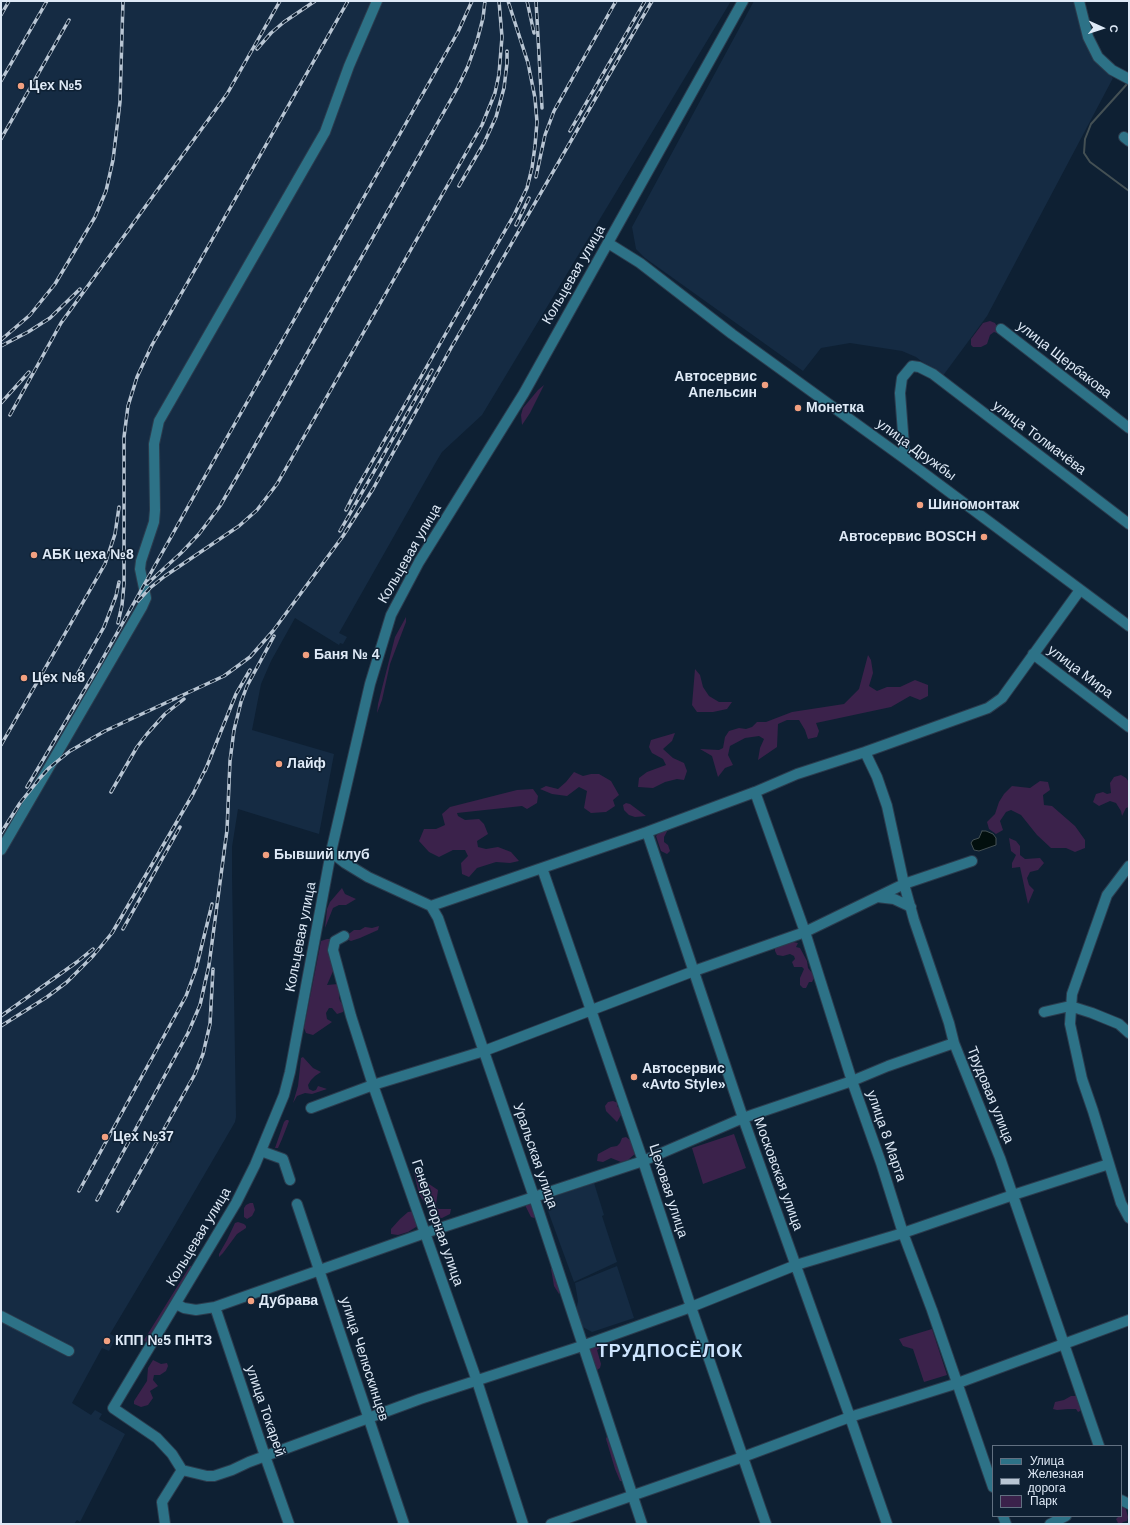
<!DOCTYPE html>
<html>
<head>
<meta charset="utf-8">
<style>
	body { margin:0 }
	#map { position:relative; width:1130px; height:1525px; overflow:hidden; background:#0e2033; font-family:Arial,sans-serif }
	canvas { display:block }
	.frame { position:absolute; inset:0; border:2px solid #dee9f6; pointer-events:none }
	.legend { position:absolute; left:992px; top:1445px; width:130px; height:72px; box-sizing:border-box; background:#0e2033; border:1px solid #617081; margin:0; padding:5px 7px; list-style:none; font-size:12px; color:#dee9f6 }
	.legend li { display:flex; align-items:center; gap:8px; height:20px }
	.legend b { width:20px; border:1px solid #617081 }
	.north { position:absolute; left:1082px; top:8px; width:40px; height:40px; -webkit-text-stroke:3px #0e2033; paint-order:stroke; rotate:93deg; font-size:11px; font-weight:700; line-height:16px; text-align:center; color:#dee9f6 }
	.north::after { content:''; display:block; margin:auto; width:14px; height:18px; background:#dee9f6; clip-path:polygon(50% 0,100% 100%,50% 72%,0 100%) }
</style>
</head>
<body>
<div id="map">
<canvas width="1130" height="1525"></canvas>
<div class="frame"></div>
<ul class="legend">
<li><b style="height:5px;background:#2d7287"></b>Улица</li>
<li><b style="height:5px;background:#b8c5d3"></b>Железная дорога</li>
<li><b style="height:11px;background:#3b224b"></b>Парк</li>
</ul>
<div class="north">С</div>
</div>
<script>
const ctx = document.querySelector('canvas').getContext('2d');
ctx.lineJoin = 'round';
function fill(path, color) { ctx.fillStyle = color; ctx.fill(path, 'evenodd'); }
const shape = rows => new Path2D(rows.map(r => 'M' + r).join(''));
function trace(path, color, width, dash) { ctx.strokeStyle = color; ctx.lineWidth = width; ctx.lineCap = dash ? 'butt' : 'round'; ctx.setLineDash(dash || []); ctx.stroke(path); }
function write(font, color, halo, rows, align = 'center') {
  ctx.font = font + ' Arial,sans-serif'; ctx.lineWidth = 3; ctx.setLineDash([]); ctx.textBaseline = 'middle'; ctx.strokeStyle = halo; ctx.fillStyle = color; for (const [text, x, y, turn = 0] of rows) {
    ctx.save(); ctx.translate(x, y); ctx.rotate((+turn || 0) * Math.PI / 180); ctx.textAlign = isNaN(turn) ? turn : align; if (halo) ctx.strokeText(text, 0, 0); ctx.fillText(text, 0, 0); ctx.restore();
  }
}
fill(shape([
	[1,1,731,1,482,415,442,452,436,462,339,633,347,637,343,644,340,643,339,645,295,618,271,661,261,684,252,730,334,754,319,834,238,809,232,847,232,875,236,1117,235,1122,172,1230,110,1334,116,1337,109,1351,102,1348,72,1403,91,1415,95,1410,102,1414,99,1419,125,1434,80,1522,77,1520,74,1524,1,1524],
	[754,1,1076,1,1095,60,1113,78,987,316,942,377,916,357,902,351,850,343,821,348,803,371,645,258,636,249,632,227],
	[594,1183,604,1215,602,1216,617,1262,574,1282,544,1200],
	[617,1266,634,1318,592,1332,581,1326,576,1311,578,1301,575,1283]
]), '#152b43');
fill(shape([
	[990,321,995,323,1002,335,994,332,990,335,987,344,981,347,973,347,971,345,971,339,983,323],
	[544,385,530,413,522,425,521,415,523,408,538,390],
	[406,617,406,622,390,664,382,700,377,713,378,704,395,637],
	[868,655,871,660,873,673,869,686,877,691,887,687,900,687,915,680,928,685,928,696,920,700,910,696,891,707,816,723,819,731,817,737,808,739,805,730,799,720,787,720,778,724,777,747,758,760,760,748,764,739,759,736,745,738,730,746,728,755,733,765,725,768,718,777,712,756,700,749,719,750,723,748,725,737,729,731,739,728,746,729,752,727,757,722,766,722,792,712,844,704,859,689],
	[695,669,700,675,703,687,709,696,719,702,732,702,727,709,713,712,697,712,692,705],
	[675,733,672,741,663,749,673,758,684,763,687,771,684,780,677,779,665,782,653,788,638,787,639,778,647,772,666,765,663,759,652,753,649,747,651,740],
	[574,772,583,776,591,774,599,774,611,781,619,795,613,800,615,806,606,812,591,813,584,808,587,791,579,787,567,796,552,794,540,789,546,786,558,789,566,782],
	[1121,775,1126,778,1129,782,1129,807,1126,808,1122,816,1121,811,1116,803,1110,801,1099,806,1093,802,1096,794,1103,792,1107,794,1111,793,1110,783,1114,777],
	[1040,781,1048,782,1050,790,1043,795,1044,805,1052,806,1075,826,1085,840,1085,848,1075,852,1066,848,1051,848,1037,835,1021,815,1011,810,1006,812,1000,821,1003,830,996,834,989,829,987,822,995,814,999,802,1004,794,1012,786,1030,788],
	[533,789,538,796,537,803,527,809,522,806,457,813,458,816,465,820,479,819,484,824,488,834,477,841,478,847,486,849,498,847,511,852,519,861,510,863,496,862,477,868,469,877,462,874,461,863,468,856,465,850,453,850,439,857,429,852,419,841,424,829,436,829,445,825,442,814,450,807,517,790],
	[626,803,630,804,646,816,635,817,629,815,624,810,623,805],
	[670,826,664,837,664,842,668,845,670,851,667,854,661,851,656,836,658,834,658,830],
	[1009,838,1016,841,1020,846,1020,855,1025,859,1040,858,1044,863,1038,870,1030,872,1027,878,1029,885,1034,890,1028,904,1020,867,1012,868,1012,863,1016,855,1011,851],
	[342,888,345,894,356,899,346,905,339,905,333,908,325,928,327,909,330,902],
	[379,926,378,930,360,938,351,941,346,939,346,936,354,930,360,930,365,927,372,928],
	[327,939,330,939,333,943,334,969,327,985,338,984,340,990,339,997,340,1001,344,1006,344,1009,343,1012,337,1014,332,1008,329,1008,326,1013,327,1019,332,1022,313,1035,306,1033,304,1028,321,941],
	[789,941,798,943,796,947,800,948,807,961,808,968,813,974,814,978,812,982,809,982,806,988,803,988,800,985,800,978,804,969,802,967,794,967,792,962,795,959,794,956,790,954,783,956,777,955,775,951,775,948],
	[303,1057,313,1068,321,1072,315,1076,311,1080,308,1085,309,1089,313,1091,316,1090,318,1086,327,1089,312,1094,305,1093,297,1096,293,1103,298,1086,301,1058],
	[613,1101,618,1103,617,1106,620,1110,621,1115,617,1122,606,1111,605,1106,608,1102],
	[286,1120,288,1120,289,1121,282,1139,278,1148,275,1148,284,1122],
	[734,1134,746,1168,703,1184,692,1148],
	[626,1137,635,1144,636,1153,628,1160,621,1162,611,1158,603,1162,597,1161,598,1154,611,1147,617,1146,620,1143,622,1138],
	[418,1171,426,1182,438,1190,436,1205,438,1209,451,1209,450,1214,442,1218,433,1217,419,1194,415,1177,414,1172],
	[531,1201,536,1216,534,1218,531,1217,525,1205],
	[250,1203,253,1203,255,1210,252,1216,247,1219,244,1217,244,1208,246,1205],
	[414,1211,417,1221,416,1227,408,1232,398,1235,391,1234,391,1229,400,1219,408,1212],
	[238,1222,244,1224,246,1226,246,1228,237,1234,223,1253,219,1257,219,1254,227,1240,235,1223],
	[190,1266,194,1266,146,1342,144,1340],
	[553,1267,561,1290,559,1294,554,1286,553,1280,551,1269],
	[932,1329,947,1375,924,1382,913,1349,903,1346,899,1339],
	[612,1338,610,1343,597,1350,601,1364,600,1368,597,1370,593,1368,589,1356,589,1345],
	[153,1360,161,1364,167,1363,168,1366,166,1371,160,1375,154,1375,153,1380,158,1386,150,1391,153,1398,148,1405,141,1407,134,1404,134,1401,147,1381,148,1368],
	[1071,1396,1076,1396,1080,1400,1080,1411,1078,1412,1076,1409,1068,1409,1057,1410,1053,1409,1055,1402,1064,1400],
	[607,1436,610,1436,625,1481,620,1481,615,1469,606,1439],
	[1121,1502,1125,1506,1128,1517,1127,1521,1123,1522,1121,1524,1116,1524,1118,1523,1116,1519,1119,1516,1121,1516]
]), '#3b224b');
const water = shape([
	[982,831,986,831,993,834,996,838,996,845,979,851,974,850,971,843,973,840,979,838,982,831]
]);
fill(water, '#020f0e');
trace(water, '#445054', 1);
trace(shape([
	[1128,83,1091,124,1085,139,1084,153,1090,162,1129,191]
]), '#445054', 2);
const minor = shape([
	[1079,1,1088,37,1098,57,1112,70,1129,79],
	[1124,137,1129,141],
	[608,243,640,263,732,334,905,459,1129,626],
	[1001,329,1129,428],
	[905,459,900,393,902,378,912,366,919,367,933,374,1129,524],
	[1033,654,1129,727],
	[865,752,877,777,887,806,904,884,914,920,949,1023,954,1043,1000,1158,1099,1446],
	[755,792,805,932,852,1081,881,1163,903,1233,932,1310,993,1487],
	[647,832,743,1118,850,1417,887,1524],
	[1,850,142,607,146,598,145,593,140,569,141,561,154,522,155,510,154,444,159,421,325,132,349,66,377,1],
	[331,852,345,863,368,877,431,906,438,918,534,1197,642,1524],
	[1129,866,1107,895,1072,994,1070,1024,1082,1079,1093,1111,1121,1203,1129,1218],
	[542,868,643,1161,691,1307,766,1524],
	[877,897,894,899,911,907],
	[431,906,647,832,755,792,797,774,865,752,988,708,1002,698,1080,590],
	[344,936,335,941,333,950,351,1016,373,1085,477,1381,523,1524],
	[1044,1012,1070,1006,1092,1013,1119,1024,1129,1033],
	[311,1108,373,1085,484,1051,694,971,805,932,904,884,972,861],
	[261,1151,283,1159,290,1180],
	[297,1204,404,1524],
	[176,1304,184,1308,196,1310,215,1307,425,1233,643,1161,743,1118,852,1081,888,1066,954,1043],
	[215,1307,265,1456,289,1524],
	[1,1316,69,1351],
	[182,1470,172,1454,157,1438,113,1408,236,1203,255,1165,284,1095,290,1072,331,852,370,684,391,615,419,562,524,393,743,1],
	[182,1470,207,1476,214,1476,232,1470,249,1462,420,1399,582,1346,691,1307,796,1265,903,1233,1013,1195,1109,1164],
	[1121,1500,1129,1504],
	[1003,1516,1006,1524],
	[165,1524,162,1502,182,1470],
	[551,1524,743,1457,850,1417,958,1383,1129,1320],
	[1050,1524,1066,1516]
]);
trace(minor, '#2b3c4e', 12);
trace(minor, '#2d7287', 10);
const rail = shape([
	[527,1,534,33],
	[536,1,542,108],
	[1,15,9,1],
	[257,49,271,33,284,22,315,1],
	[1,81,47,1],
	[570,131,645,1],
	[1,139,69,20],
	[536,177,545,135,554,111,616,1],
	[459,186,484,143,496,117,504,88,507,63,507,51],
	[516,225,529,198],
	[1,340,30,315,55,284,95,217,106,191,113,160,120,102,123,1],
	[1,346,28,332,50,318,80,289],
	[1,403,29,372],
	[10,415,61,323,227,94,280,1],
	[346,510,357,488,514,215,527,188,532,168,535,146,537,122,535,98,528,63,508,1],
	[340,531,432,370],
	[147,584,181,553,199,534,220,506,241,470,458,87,468,66,477,41,483,18,485,1],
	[138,601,150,588,165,576,239,526,257,510,277,484,482,125,495,93,499,74,502,37,499,1],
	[118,623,122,605,124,584,124,437,128,406,137,377,152,345,348,1],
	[74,680,104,627,116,596,119,582],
	[1,745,105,564,115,534,119,507],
	[205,771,236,694,250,670],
	[27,787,98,667,217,455,458,32,472,1],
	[111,792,137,747,147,734,165,714,184,699],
	[1,833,20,803,40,778,49,768,70,751,105,731,224,676,250,657,273,631,343,536,373,489,451,348,652,1],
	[123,929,180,827],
	[1,1016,77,962,93,949],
	[1,1026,47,997,67,982,93,956,112,933,193,794,207,766],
	[79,1191,186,996,196,969,212,904],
	[97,1200,188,1033,200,1005,209,965,227,830,230,761,234,730,241,702,247,686,274,636],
	[118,1211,195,1074,203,1054,210,1024,213,969]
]);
trace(rail, '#b8c5d3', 3.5);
trace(rail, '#0e2033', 2, [6]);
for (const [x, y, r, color] of [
	[21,86,4,"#f2a080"],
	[765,385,4,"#f2a080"],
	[798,408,4,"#f2a080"],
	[920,505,4,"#f2a080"],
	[984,537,4,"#f2a080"],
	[34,555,4,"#f2a080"],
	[306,655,4,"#f2a080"],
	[24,678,4,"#f2a080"],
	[279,764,4,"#f2a080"],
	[266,855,4,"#f2a080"],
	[634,1077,4,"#f2a080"],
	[105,1137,4,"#f2a080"],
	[251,1301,4,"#f2a080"],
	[107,1341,4,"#f2a080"]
]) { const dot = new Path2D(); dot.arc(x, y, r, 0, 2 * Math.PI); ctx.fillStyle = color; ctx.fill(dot); trace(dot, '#0e2033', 1.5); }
write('bold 14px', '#dee9f6', '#0e2033', [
	["Цех №5",29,86],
	["Автосервис",757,377,"right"],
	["Апельсин",757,393,"right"],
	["Монетка",806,408],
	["Шиномонтаж",928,505],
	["Автосервис BOSCH",976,537,"right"],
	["АБК цеха №8",42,555],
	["Баня № 4",314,655],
	["Цех №8",32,678],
	["Лайф",287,764],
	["Бывший клуб",274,855],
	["Автосервис",642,1069],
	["«Avto Style»",642,1085],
	["Цех №37",113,1137],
	["Дубрава",259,1301],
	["КПП №5 ПНТЗ",115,1341]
], 'left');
write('14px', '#dee9f6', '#0e2033', [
	["Кольцевая улица",574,275,-60],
	["улица Щербакова",1064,360,38],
	["улица Толмачёва",1039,438,37],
	["улица Дружбы",916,450,36],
	["Кольцевая улица",410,554,-60],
	["улица Мира",1080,672,37],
	["Кольцевая улица",301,937,-79],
	["Трудовая улица",990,1095,68],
	["улица 8 Марта",886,1136,71],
	["Уральская улица",535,1156,71],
	["Московская улица",778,1174,70],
	["Цеховая улица",668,1191,72],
	["Генераторная улица",437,1223,71],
	["Кольцевая улица",199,1237,-59],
	["улица Челюскинцев",364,1359,72],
	["улица Токарей",265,1411,71]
]);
ctx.letterSpacing = '1px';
write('bold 18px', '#cde4fe', '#0e2033', [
	["ТРУДПОСЁЛОК",670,1352]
]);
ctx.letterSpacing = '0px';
</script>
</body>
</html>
